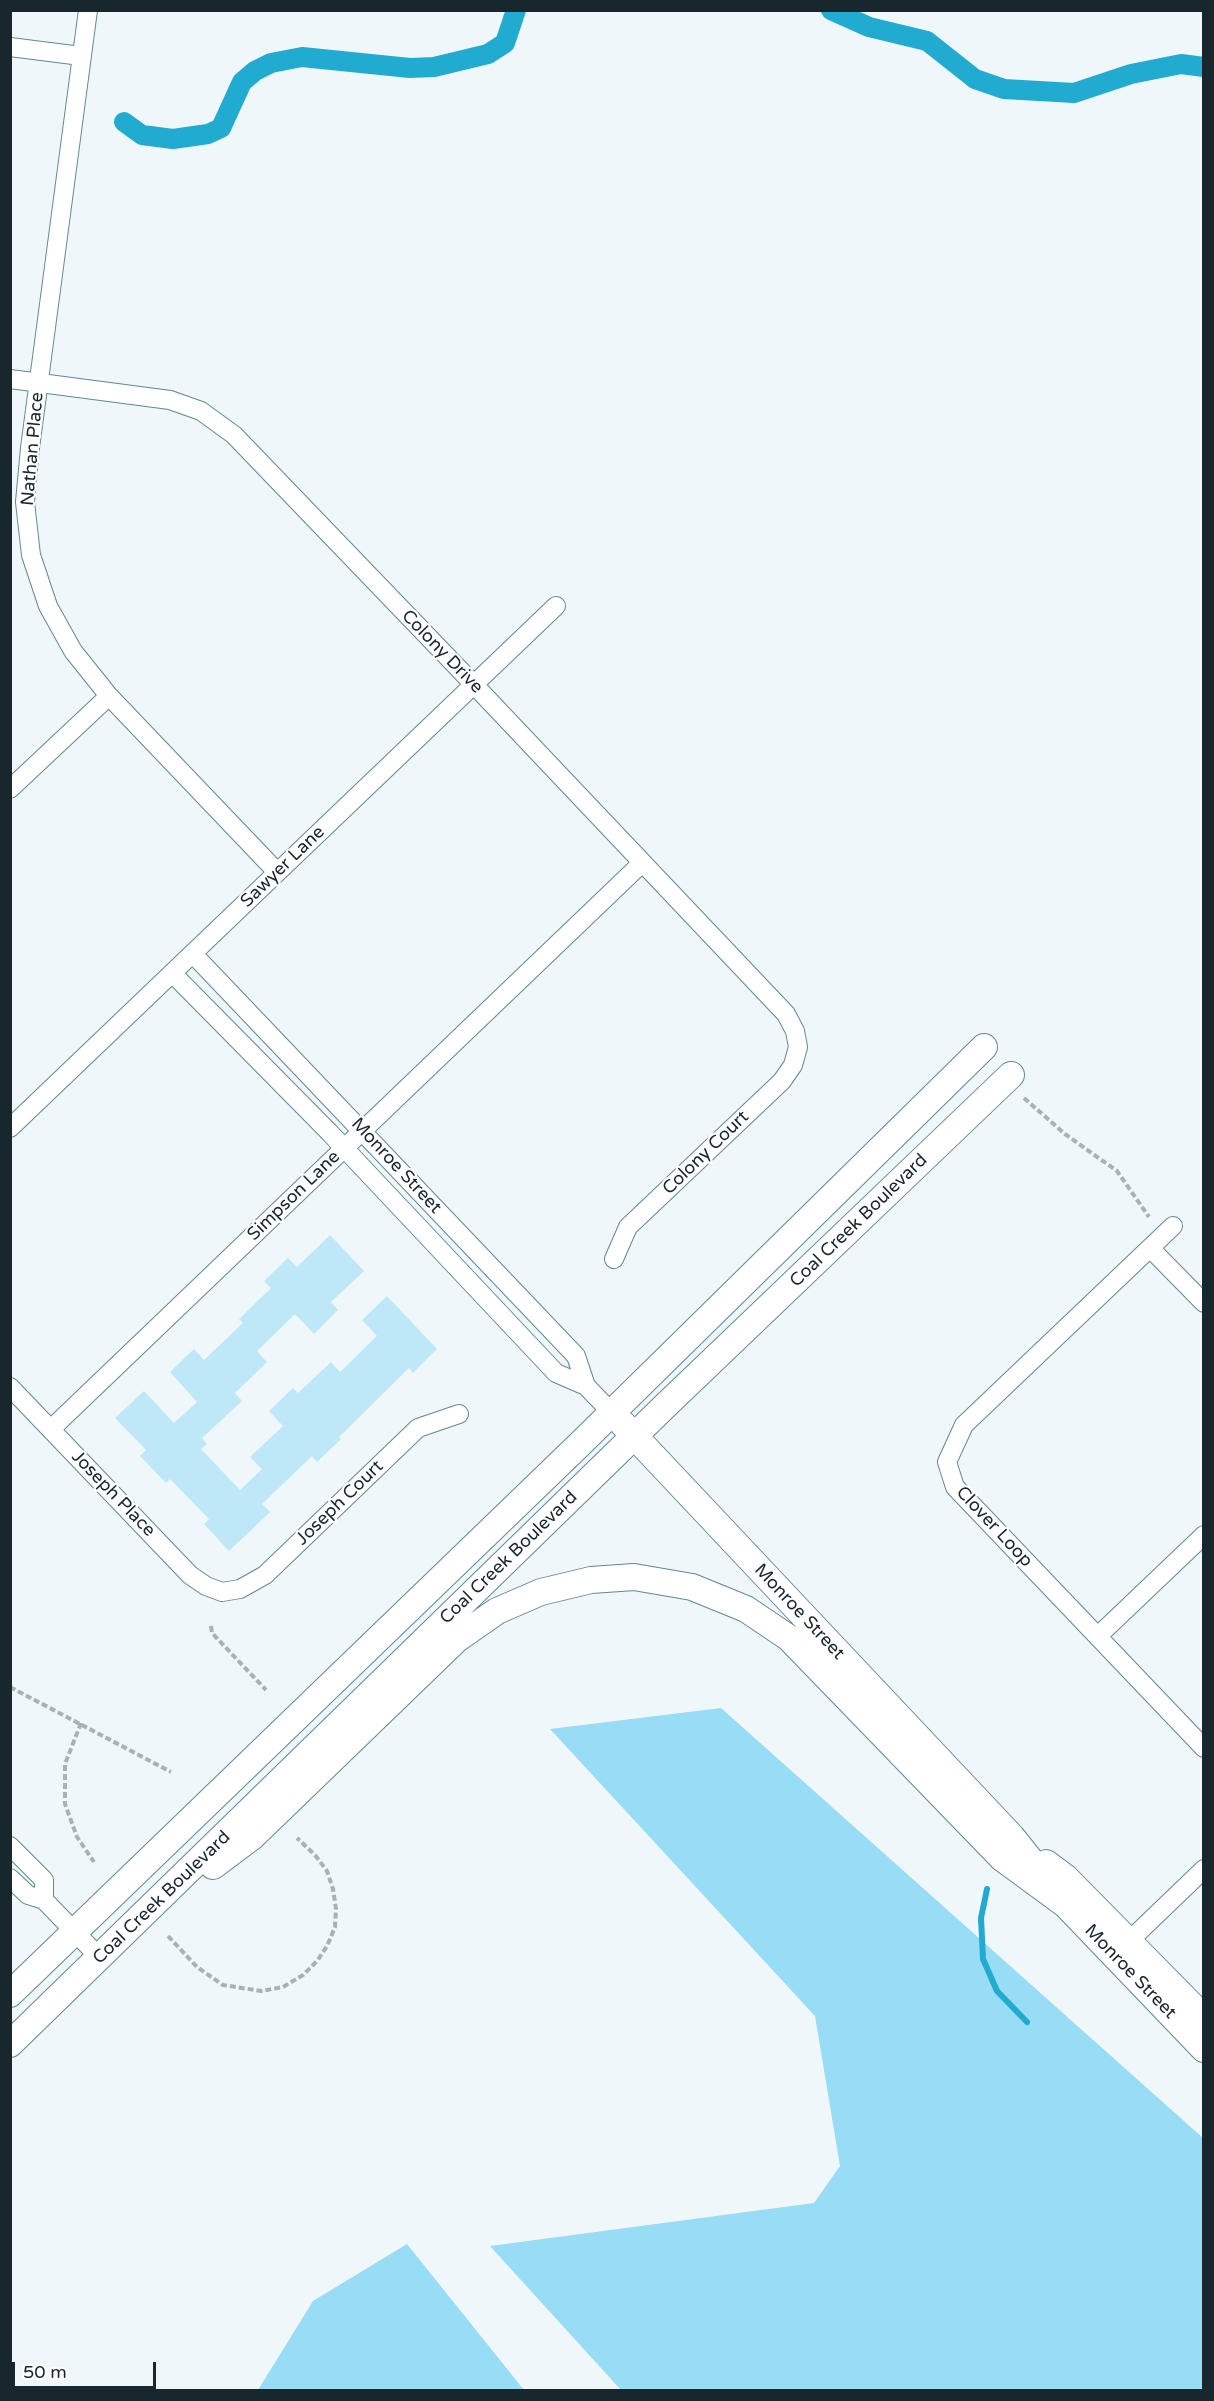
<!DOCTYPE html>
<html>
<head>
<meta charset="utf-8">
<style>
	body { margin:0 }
	#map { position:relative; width:1214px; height:2401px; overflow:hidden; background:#eff7fb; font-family:"Varela Round",sans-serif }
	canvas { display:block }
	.frame { position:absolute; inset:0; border:12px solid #17272d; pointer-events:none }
	.scale { position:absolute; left:12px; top:2362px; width:144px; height:27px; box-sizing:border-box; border:3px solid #17272d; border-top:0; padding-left:8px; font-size:18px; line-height:21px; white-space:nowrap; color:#17272d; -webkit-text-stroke:4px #fff; paint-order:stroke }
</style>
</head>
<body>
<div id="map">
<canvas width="1214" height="2401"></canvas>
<div class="frame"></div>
<div class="scale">50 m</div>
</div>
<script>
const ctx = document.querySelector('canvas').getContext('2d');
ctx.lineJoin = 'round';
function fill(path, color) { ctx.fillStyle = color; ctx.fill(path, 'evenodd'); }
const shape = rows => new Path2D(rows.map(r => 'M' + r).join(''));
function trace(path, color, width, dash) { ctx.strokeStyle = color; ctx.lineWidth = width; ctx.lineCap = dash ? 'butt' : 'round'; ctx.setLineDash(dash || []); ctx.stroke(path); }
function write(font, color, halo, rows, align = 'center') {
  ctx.font = font + ' "Varela Round",sans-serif'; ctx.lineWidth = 4.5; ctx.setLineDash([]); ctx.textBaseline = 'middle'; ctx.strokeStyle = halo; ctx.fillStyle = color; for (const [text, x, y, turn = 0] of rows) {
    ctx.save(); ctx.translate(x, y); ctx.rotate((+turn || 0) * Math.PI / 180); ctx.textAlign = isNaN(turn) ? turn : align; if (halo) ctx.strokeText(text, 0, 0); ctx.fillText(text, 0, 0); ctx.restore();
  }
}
fill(shape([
	[721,1708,1203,2138,1203,2390,621,2390,490,2246,814,2203,840,2166,815,2016,550,1729],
	[407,2244,524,2390,258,2390,313,2301]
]), '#98dcf5');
trace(shape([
	[987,1889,981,1918,983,1959,997,1991,1027,2022]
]), '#22abd1', 6);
trace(shape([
	[831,10,869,27,927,41,975,79,1004,89,1074,93,1131,74,1181,64,1204,67],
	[124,122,142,135,173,139,208,134,221,128,242,82,255,71,271,63,302,57,410,68,434,67,488,54,505,43,516,10]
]), '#22abd1', 20);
fill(shape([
	[330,1235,364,1271,331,1302,338,1310,314,1334,295,1314,257,1351,267,1362,235,1393,242,1401,202,1438,207,1444,201,1449,240,1490,262,1469,250,1457,283,1426,269,1411,293,1388,298,1393,331,1362,340,1372,377,1336,362,1320,387,1296,437,1349,413,1373,409,1368,339,1437,341,1439,317,1462,312,1456,262,1504,270,1512,229,1551,204,1524,209,1519,170,1479,166,1483,140,1456,146,1450,115,1418,144,1391,174,1423,197,1402,170,1372,194,1349,204,1360,243,1323,239,1319,271,1288,264,1281,288,1258,297,1267]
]), '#bee7f7');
const street = shape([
	[88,10,30,448,25,502,31,555,48,606,73,651,109,696,277,872],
	[10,47,81,56],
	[10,379,170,400,201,411,234,435,461,671,786,1014,795,1031,798,1047,793,1065,782,1081,628,1227,614,1259],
	[10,789,109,696],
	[193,954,576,1356,586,1386],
	[173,974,330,1133,556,1373,586,1386,612,1413],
	[10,1128,556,606],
	[1173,1226,964,1425,947,1462,955,1487,1204,1748],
	[1150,1248,1204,1303],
	[10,1387,190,1575,206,1586,222,1592,240,1589,265,1575,418,1428,459,1414],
	[51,1429,642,863],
	[1098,1636,1204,1535],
	[10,1846,44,1880,44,1900],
	[10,1878,28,1895,44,1900,100,1958],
	[1128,1942,1204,1869]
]);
const secondary = shape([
	[623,1424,1012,1837,1066,1905,1204,2049],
	[1046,1863,1066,1878,1204,2018],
	[213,1866,253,1836,457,1639,497,1611,541,1592,591,1580,634,1577,692,1587,746,1609,789,1638,1002,1858,1066,1905],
	[10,1994,580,1444,984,1047],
	[10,2044,665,1406,1011,1075]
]);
trace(street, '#608896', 20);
trace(secondary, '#608896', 28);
trace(shape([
	[1024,1098,1065,1134,1117,1171,1149,1217],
	[211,1626,212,1633,266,1690],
	[10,1687,171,1772],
	[81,1723,65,1764,65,1804,77,1837,94,1862],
	[168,1936,197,1967,223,1985,261,1991,283,1987,303,1975,317,1961,327,1946,335,1927,336,1909,333,1889,327,1871,315,1855,297,1838]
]), '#a7b1b6', 4, [6, 3]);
trace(street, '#fff', 18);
trace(secondary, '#fff', 26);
write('18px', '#17272d', '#fff', [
	["Nathan Place",33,449,-85],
	["Colony Drive",442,652,46],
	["Sawyer Lane",283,867,-44],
	["Colony Court",706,1153,-44],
	["Monroe Street",396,1166,47],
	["Simpson Lane",294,1196,-44],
	["Coal Creek Boulevard",859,1221,-44],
	["Joseph Place",113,1494,46],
	["Joseph Court",340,1503,-44],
	["Clover Loop",994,1527,47],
	["Coal Creek Boulevard",509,1558,-44],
	["Monroe Street",799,1612,47],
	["Coal Creek Boulevard",162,1898,-44],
	["Monroe Street",1130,1972,46]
]);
</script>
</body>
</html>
